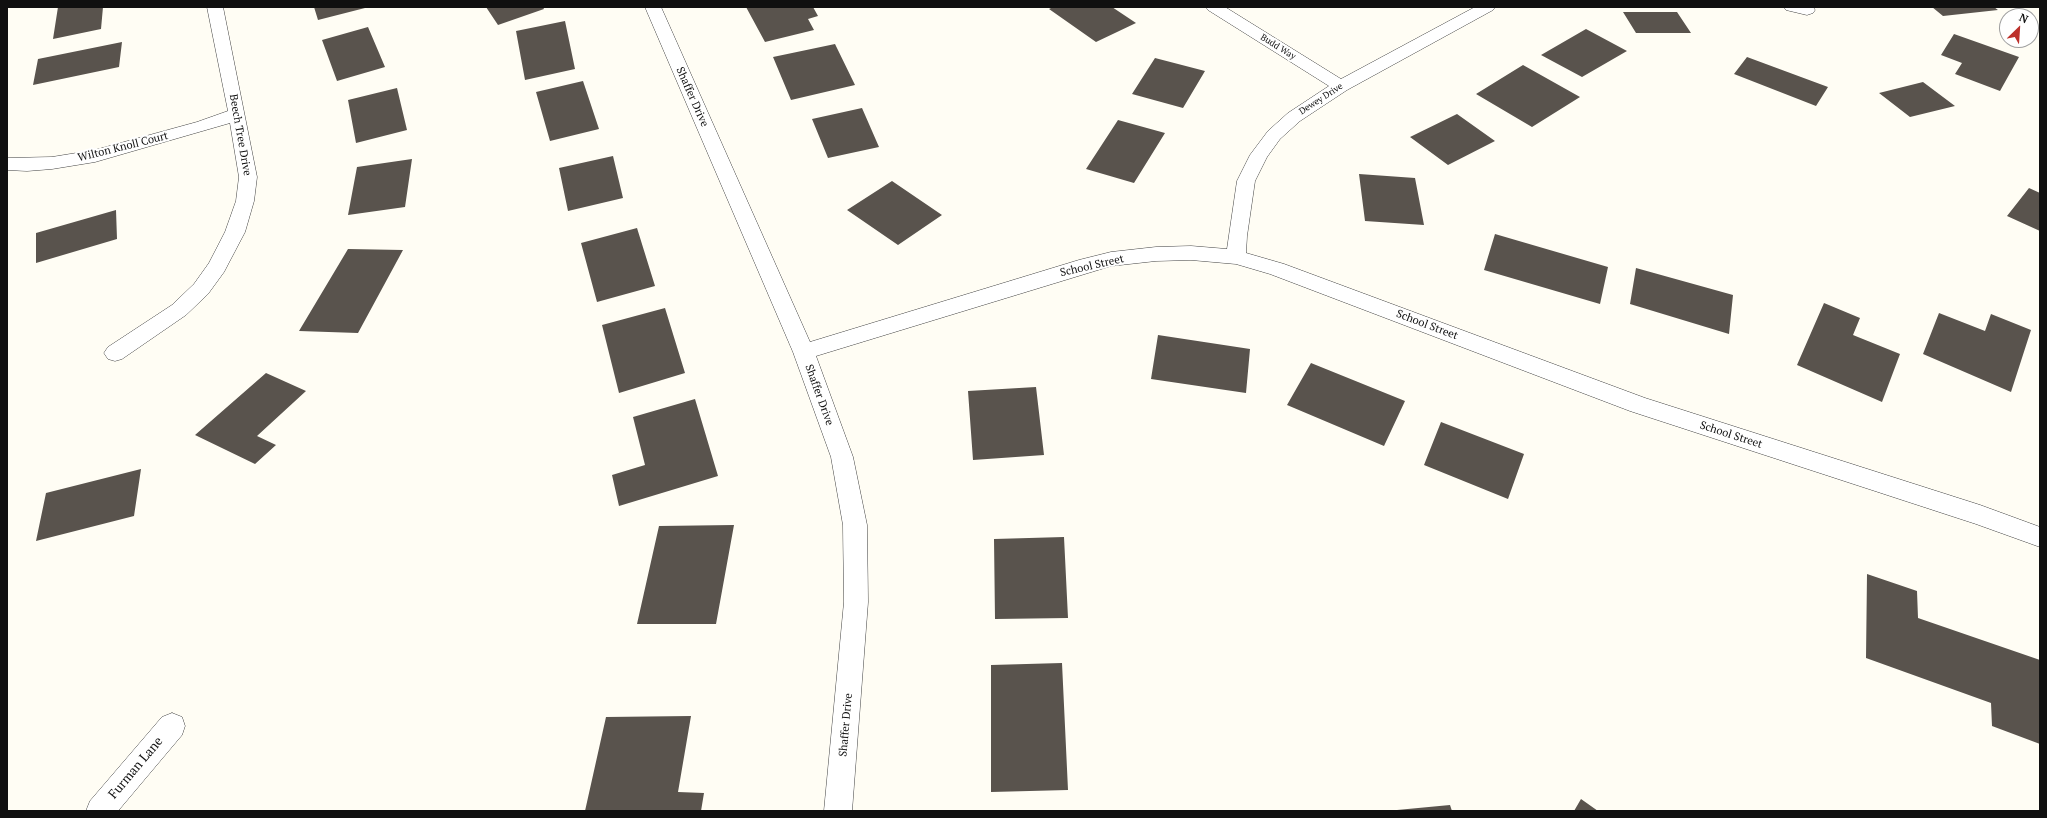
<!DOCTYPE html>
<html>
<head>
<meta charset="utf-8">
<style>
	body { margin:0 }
	#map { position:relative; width:2047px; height:818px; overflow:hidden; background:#fffdf4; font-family:"PT Serif",serif }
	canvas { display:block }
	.frame { position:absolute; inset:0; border:8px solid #101010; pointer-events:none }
	.north { position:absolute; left:1999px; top:8px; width:40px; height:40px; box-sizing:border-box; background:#fff; border:1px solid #9f9f9f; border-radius:50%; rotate:25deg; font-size:11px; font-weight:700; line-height:16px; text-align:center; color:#101010 }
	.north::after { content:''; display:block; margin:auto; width:14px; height:18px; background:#bd312c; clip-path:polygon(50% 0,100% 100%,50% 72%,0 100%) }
</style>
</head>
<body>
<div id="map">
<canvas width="2047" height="818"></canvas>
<div class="frame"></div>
<div class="north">N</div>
</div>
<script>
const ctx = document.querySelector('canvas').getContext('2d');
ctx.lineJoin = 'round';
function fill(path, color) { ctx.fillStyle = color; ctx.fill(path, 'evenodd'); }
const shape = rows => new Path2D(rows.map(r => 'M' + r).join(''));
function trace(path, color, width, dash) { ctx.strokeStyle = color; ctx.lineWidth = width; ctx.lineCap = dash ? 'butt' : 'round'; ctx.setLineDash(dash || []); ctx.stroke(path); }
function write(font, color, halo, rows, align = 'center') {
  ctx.font = font + ' "PT Serif",serif'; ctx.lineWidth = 4; ctx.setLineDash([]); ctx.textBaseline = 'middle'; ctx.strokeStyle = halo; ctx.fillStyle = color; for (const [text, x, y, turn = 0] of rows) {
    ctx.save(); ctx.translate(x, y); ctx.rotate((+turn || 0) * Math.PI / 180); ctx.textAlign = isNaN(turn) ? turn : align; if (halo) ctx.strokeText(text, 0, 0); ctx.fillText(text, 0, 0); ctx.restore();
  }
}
fill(shape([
	[58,7,103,7,101,29,53,39],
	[314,7,365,7,365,8,318,20],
	[486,7,543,7,544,9,498,25],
	[746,7,813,7,818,16,808,19,814,30,765,42],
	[1053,7,1112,7,1136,23,1096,42,1049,9],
	[1932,7,1994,7,1998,10,1943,16],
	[1623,12,1677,12,1691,33,1636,33],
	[565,21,575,69,525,80,516,31],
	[368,27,385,67,337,81,322,40],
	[1586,29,1627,51,1582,77,1541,55],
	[1954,34,2019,57,2000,91,1955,74,1962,63,1941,55],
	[122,42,119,67,33,85,38,59],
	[835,44,855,85,791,100,773,57],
	[1747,57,1828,87,1816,106,1734,74],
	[1155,58,1205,71,1183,108,1132,94],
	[1523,65,1580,97,1532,127,1476,94],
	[583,81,599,129,550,141,536,92],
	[1923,82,1955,106,1910,117,1879,93],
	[397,88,407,130,356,143,348,100],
	[862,108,879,147,828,158,812,119],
	[1457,114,1495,141,1448,165,1410,137],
	[1118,120,1165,133,1134,183,1086,169],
	[613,156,623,198,568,211,559,168],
	[412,159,405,207,348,215,357,167],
	[1359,174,1415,178,1424,225,1365,221],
	[892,181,942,215,898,245,847,210],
	[2029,188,2040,193,2040,231,2007,216],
	[116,210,117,239,36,263,36,233],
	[637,228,655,286,597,302,581,243],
	[1495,234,1608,267,1600,304,1484,270],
	[348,249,403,250,358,333,299,331],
	[1636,268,1733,295,1729,334,1630,304],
	[1824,303,1860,318,1853,335,1900,354,1882,402,1797,365],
	[665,308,685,373,619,393,602,325],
	[1939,313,1985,331,1991,314,2031,330,2011,392,1923,354],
	[1158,335,1250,349,1246,393,1151,379],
	[1311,363,1405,401,1384,446,1287,405],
	[266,373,306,391,257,436,276,445,255,464,195,435],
	[1036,387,1044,455,973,460,968,391],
	[695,399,718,476,619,506,612,475,645,465,633,417],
	[1441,422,1524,454,1508,499,1424,465],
	[141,469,134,516,36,541,46,493],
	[734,525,716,624,637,624,659,526],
	[1064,537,1068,618,995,619,994,539],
	[1867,574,1917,591,1918,618,2040,660,2040,744,1992,726,1991,703,1866,658],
	[1062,663,1068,790,991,792,991,665],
	[691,716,678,792,704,793,701,811,585,811,606,717],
	[1581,799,1598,811,1574,811],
	[1450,805,1452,811,1397,811,1397,810]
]), '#59534d');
const minor = shape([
	[207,7,223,7,257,177,254,201,245,232,224,272,208,294,186,315,122,359,115,361,108,359,104,353,108,347,172,305,194,284,209,263,225,232,236,201,239,177,230,123,95,162,52,169,27,171,7,170,7,158,52,157,95,150,197,122,228,111,207,7],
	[645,7,661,7,810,342,1079,260,1111,252,1156,247,1191,246,1227,249,1237,181,1250,155,1268,131,1288,113,1329,86,1208,10,1206,7,1225,7,1341,79,1475,7,1495,7,1493,10,1347,90,1300,121,1280,139,1267,157,1255,181,1247,236,1246,253,1284,264,1645,398,1980,505,2040,527,2040,547,1976,524,1630,411,1270,274,1236,264,1191,260,1156,261,1111,266,816,356,853,457,867,525,868,602,852,811,824,811,844,602,843,525,831,457,793,352,645,7],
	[1784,7,1813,7,1815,10,1813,13,1807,15,1786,10,1784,7],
	[172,713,182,717,185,726,182,735,118,811,86,811,90,801,162,717,172,713]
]);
trace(minor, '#434343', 1);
fill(minor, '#fff');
write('9px', '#101010', '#fff', [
	["Budd Way",1278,47,32],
	["Dewey Drive",1321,99,-33]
]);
write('11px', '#101010', '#fff', [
	["Shaffer Drive",692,97,66],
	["Beech Tree Drive",240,135,80],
	["Wilton Knoll Court",123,147,-14],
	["School Street",1092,266,-13],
	["School Street",1427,325,21],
	["Shaffer Drive",819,395,70],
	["School Street",1731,435,18],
	["Shaffer Drive",846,725,-85]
]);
write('13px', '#101010', '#fff', [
	["Furman Lane",136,768,-50]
]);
</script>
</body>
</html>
